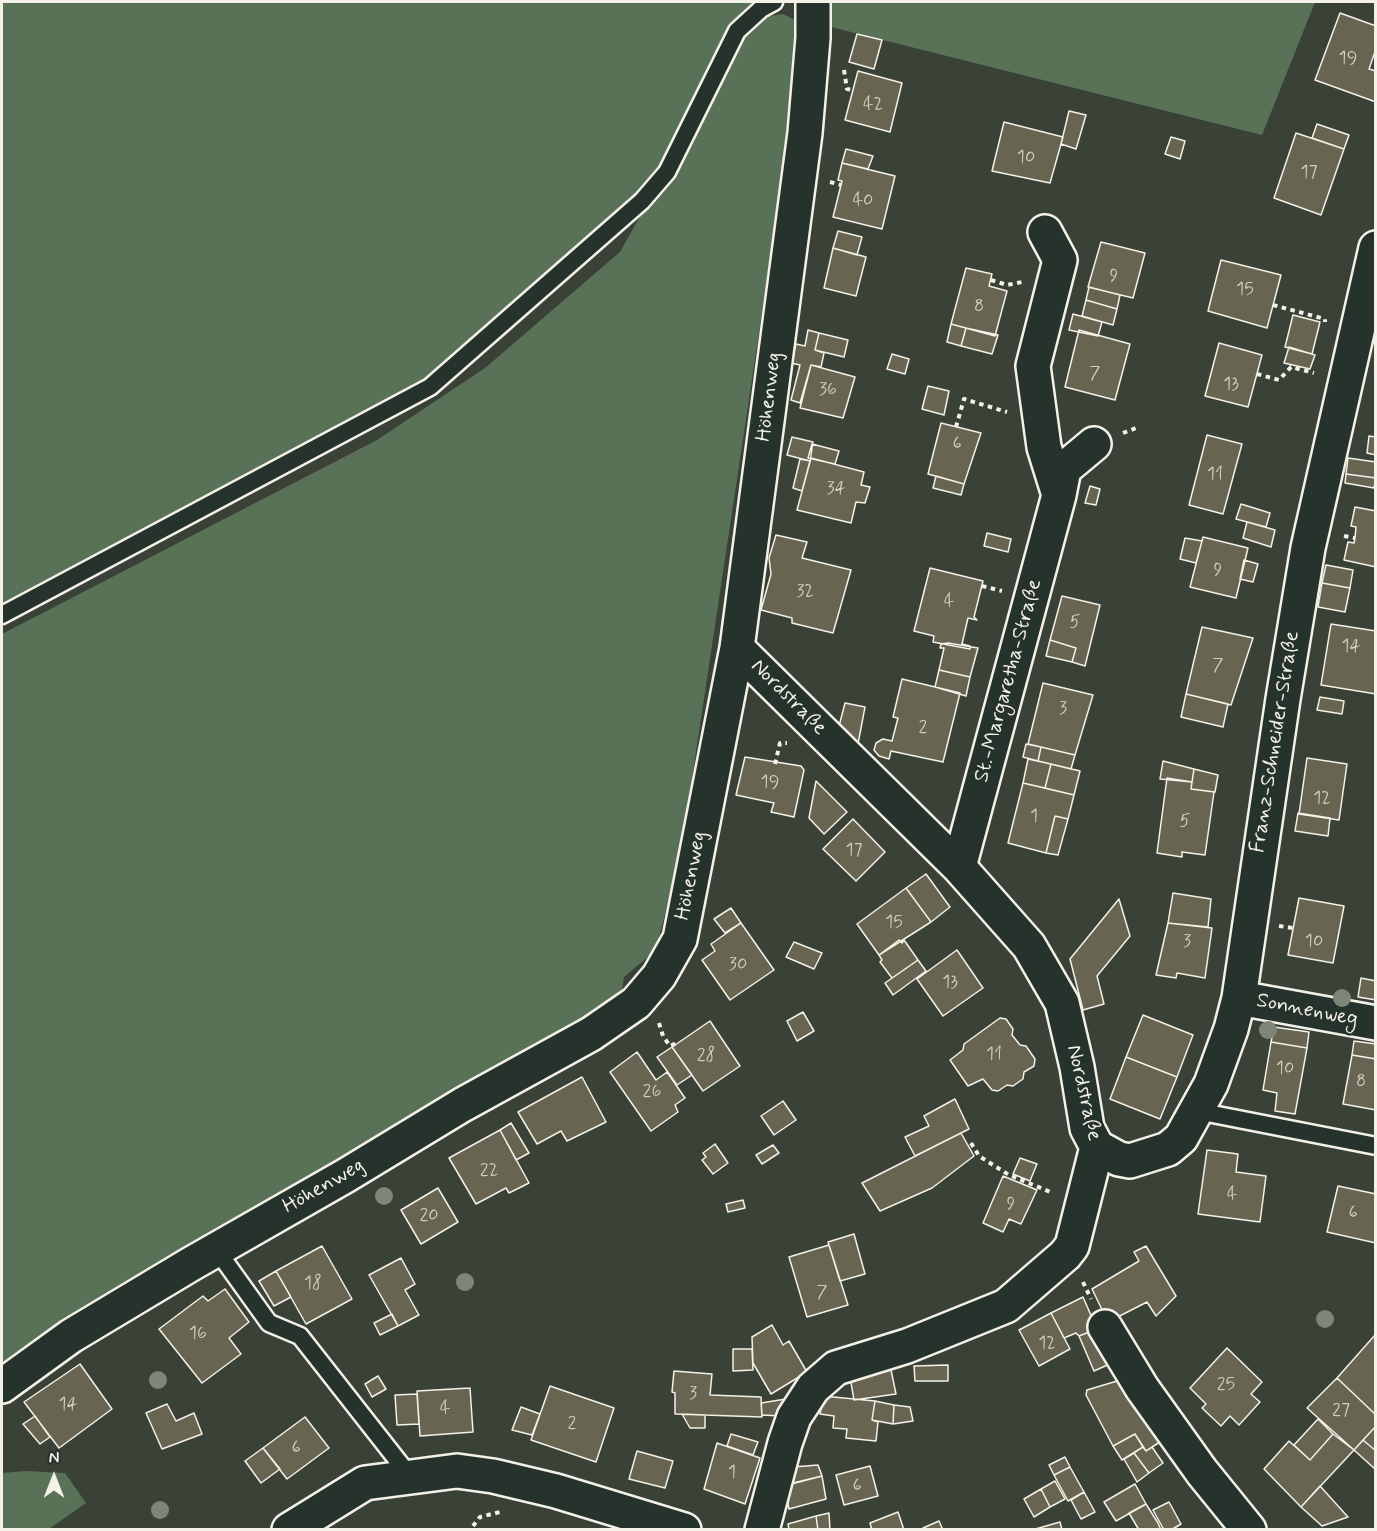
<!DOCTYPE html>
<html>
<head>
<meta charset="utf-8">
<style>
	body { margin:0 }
	#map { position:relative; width:1377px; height:1531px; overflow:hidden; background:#3a4238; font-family:Mynerve,sans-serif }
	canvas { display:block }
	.frame { position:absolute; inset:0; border:3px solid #f4f1e8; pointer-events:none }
	.north { position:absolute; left:24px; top:1447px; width:60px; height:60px; -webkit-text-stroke:4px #26332d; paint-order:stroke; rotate:0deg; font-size:16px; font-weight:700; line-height:24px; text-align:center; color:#f4f1e8 }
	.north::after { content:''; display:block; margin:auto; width:21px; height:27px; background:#f4f1e8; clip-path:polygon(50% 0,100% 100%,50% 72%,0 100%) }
</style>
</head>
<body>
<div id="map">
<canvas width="1377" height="1531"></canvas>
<div class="frame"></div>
<div class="north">N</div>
</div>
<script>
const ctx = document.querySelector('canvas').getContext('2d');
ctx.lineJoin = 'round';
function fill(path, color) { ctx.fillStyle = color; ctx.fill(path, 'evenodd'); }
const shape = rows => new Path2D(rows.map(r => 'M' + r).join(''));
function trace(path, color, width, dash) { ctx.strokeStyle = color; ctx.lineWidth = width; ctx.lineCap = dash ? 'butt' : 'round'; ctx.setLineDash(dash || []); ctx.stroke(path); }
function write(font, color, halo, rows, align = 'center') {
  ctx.font = font + ' Mynerve,sans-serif'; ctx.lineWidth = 4.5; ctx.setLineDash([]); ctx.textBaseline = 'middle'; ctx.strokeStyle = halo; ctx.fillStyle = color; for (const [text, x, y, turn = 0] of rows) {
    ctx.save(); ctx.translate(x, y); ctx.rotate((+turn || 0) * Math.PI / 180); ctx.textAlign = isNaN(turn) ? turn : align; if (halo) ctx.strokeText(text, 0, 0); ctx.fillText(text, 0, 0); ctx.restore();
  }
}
fill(shape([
	[2,2,753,2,731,29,662,168,639,195,428,384,2,608],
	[829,2,1315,2,1262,135,831,27],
	[783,14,793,19,801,27,786,153,682,845,656,950,624,977,621,998,2,1369,2,634,377,440,485,368,620,252,743,33,764,17],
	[26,1471,65,1473,86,1503,49,1529,2,1529,2,1473]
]), '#597257');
const building = shape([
	[1340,13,1376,26,1376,49,1369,69,1376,71,1376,102,1315,80,1340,13],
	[857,34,882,40,874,69,849,62,857,34],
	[858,71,902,83,890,132,845,120,858,71],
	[1069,111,1086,115,1076,149,1061,144,1069,111],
	[1004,122,1063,137,1050,183,992,171,1004,122],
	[1317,124,1349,135,1344,149,1312,138,1317,124],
	[1296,133,1344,149,1321,215,1274,198,1296,133],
	[1171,137,1185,141,1180,159,1165,154,1171,137],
	[846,149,873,156,868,169,842,163,846,149],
	[842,163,895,176,882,229,833,217,842,181,838,180,842,163],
	[838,231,862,237,857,255,833,248,838,231],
	[1101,242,1145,253,1133,298,1088,287,1101,242],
	[833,248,866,257,856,296,824,288,833,248],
	[1221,260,1281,275,1267,328,1208,311,1221,260],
	[966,268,992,274,989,286,1007,291,995,336,951,324,966,268],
	[1089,287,1120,295,1117,309,1086,300,1089,287],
	[1086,300,1117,309,1113,325,1082,316,1086,300],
	[1073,314,1102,322,1098,336,1069,330,1073,314],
	[1293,315,1320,322,1312,354,1285,347,1293,315],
	[951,324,966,328,961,346,947,342,951,324],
	[966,328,998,335,992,354,961,346,966,328],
	[808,330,819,333,815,350,824,353,821,367,811,365,800,403,791,400,800,365,791,363,796,344,805,346,808,330],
	[1079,330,1130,344,1115,400,1065,387,1079,330],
	[819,333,848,340,844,357,815,350,819,333],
	[1219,343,1262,355,1248,407,1205,396,1219,343],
	[1289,347,1315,355,1310,369,1284,363,1289,347],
	[892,354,909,359,905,374,887,369,892,354],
	[811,365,855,377,843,418,800,408,811,365],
	[928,386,949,391,944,415,922,409,928,386],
	[941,423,981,433,964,484,928,474,941,423],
	[1207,435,1242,444,1223,514,1189,505,1207,435],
	[1369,436,1376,437,1376,455,1367,453,1369,436],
	[792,437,813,442,810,461,787,455,792,437],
	[812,444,839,451,835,464,808,458,812,444],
	[811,458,864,472,861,485,870,487,865,503,856,502,851,523,797,510,811,458],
	[1348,458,1376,462,1376,478,1346,474,1348,458],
	[800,459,810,461,802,491,793,488,800,459],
	[1346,474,1376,478,1374,488,1345,483,1346,474],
	[936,476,964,484,961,495,933,488,936,476],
	[1090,486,1100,489,1096,505,1085,503,1090,486],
	[1241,504,1270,513,1266,527,1236,519,1241,504],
	[1355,507,1376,511,1376,567,1344,560,1348,542,1354,543,1355,538,1356,527,1351,526,1355,507],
	[1247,522,1275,530,1271,547,1243,538,1247,522],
	[987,533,1011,539,1008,552,984,546,987,533],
	[776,535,807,542,802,558,851,570,833,633,792,623,792,618,761,610,771,574,769,558,776,535],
	[1203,537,1248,548,1236,598,1190,587,1203,537],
	[1185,538,1202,541,1196,563,1180,559,1185,538],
	[1244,560,1258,564,1253,582,1240,579,1244,560],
	[1326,565,1353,570,1350,588,1322,583,1326,565],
	[930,568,983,581,974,617,977,620,968,618,962,644,970,646,970,649,933,642,934,636,914,631,930,568],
	[1322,583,1350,588,1345,612,1318,607,1322,583],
	[1062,596,1100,605,1085,666,1072,662,1076,648,1050,640,1062,596],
	[1331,624,1376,631,1376,694,1321,685,1331,624],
	[1202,627,1253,638,1231,705,1186,694,1202,627],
	[1050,640,1076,648,1072,662,1046,656,1050,640],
	[948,643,978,648,970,677,939,670,944,648,940,648,941,644,948,643],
	[939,670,970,677,966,696,935,687,939,670],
	[902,679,960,693,943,762,891,751,889,759,879,756,874,750,876,743,883,739,892,741,898,718,893,717,902,679],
	[1043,683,1093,695,1075,755,1028,744,1043,683],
	[1186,694,1228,704,1223,727,1181,717,1186,694],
	[1320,697,1344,701,1342,714,1317,710,1320,697],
	[845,703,865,707,857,749,838,730,845,703],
	[1026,744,1041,747,1038,761,1023,757,1026,744],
	[1041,747,1075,755,1071,769,1038,761,1041,747],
	[745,757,801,766,804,770,794,817,771,812,774,803,736,795,745,757],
	[1307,758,1347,764,1339,820,1299,814,1307,758],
	[1028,759,1051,764,1045,788,1023,783,1028,759],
	[1163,761,1194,769,1192,782,1160,779,1163,761],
	[1051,764,1080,771,1074,795,1045,788,1051,764],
	[1194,769,1218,775,1215,792,1191,789,1194,769],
	[1167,778,1192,782,1191,789,1214,792,1205,855,1182,852,1182,857,1157,853,1167,778],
	[816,781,847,812,824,834,809,818,816,781],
	[1023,783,1074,795,1068,819,1055,816,1046,853,1008,843,1023,783],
	[1298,813,1330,818,1328,836,1295,831,1298,813],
	[1055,816,1068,819,1058,855,1046,853,1055,816],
	[853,819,885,852,856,881,823,849,853,819],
	[926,874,950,907,931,922,906,888,926,874],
	[906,888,931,922,879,955,857,924,906,888],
	[1173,893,1211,899,1208,927,1168,923,1173,893],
	[1299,898,1344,906,1333,963,1288,955,1299,898],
	[1119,899,1130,936,1097,976,1104,1004,1083,1010,1070,959,1119,899],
	[731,908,741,923,725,933,714,919,731,908],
	[741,923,774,970,730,1000,702,960,715,951,711,944,741,923],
	[1168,923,1212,928,1205,978,1177,973,1176,978,1156,975,1168,923],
	[899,940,902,943,904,940,918,960,892,978,880,962,882,960,879,955,899,940],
	[794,942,822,953,814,969,786,957,794,942],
	[957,950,983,988,943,1016,917,979,957,950],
	[918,960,926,971,893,995,885,983,918,960],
	[1361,978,1376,981,1376,1000,1358,997,1361,978],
	[803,1012,814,1031,797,1041,787,1021,803,1012],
	[1143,1015,1193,1035,1177,1077,1126,1057,1143,1015],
	[1000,1018,1006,1019,1013,1029,1012,1035,1020,1045,1026,1046,1035,1059,1034,1066,1024,1072,1023,1079,1013,1086,1007,1085,998,1091,992,1090,983,1079,968,1086,950,1060,963,1050,964,1044,1000,1018],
	[710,1021,740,1066,703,1091,672,1047,710,1021],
	[1274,1027,1309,1032,1307,1048,1271,1042,1274,1027],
	[1354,1041,1376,1044,1376,1059,1352,1055,1354,1041],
	[1271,1042,1307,1048,1295,1114,1275,1111,1277,1093,1263,1090,1271,1042],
	[672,1047,692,1075,677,1085,657,1057,672,1047],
	[637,1052,656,1080,667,1072,685,1098,675,1105,678,1112,651,1131,610,1072,637,1052],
	[1352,1055,1376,1059,1376,1110,1343,1104,1352,1055],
	[1126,1057,1177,1077,1160,1119,1110,1099,1126,1057],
	[582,1077,606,1122,567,1141,561,1131,537,1144,518,1112,582,1077],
	[955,1099,969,1129,915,1156,905,1137,929,1126,924,1116,955,1099],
	[783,1101,796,1120,774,1135,761,1116,783,1101],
	[511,1123,529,1153,516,1160,500,1130,511,1123],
	[500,1130,529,1183,509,1193,506,1188,476,1204,449,1158,500,1130],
	[961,1133,974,1156,932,1188,880,1211,862,1183,961,1133],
	[715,1144,728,1163,713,1174,702,1160,706,1157,703,1153,715,1144],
	[773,1145,779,1153,762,1164,756,1155,773,1145],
	[1207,1150,1238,1154,1236,1172,1266,1176,1260,1222,1198,1214,1207,1150],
	[1020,1158,1037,1164,1030,1181,1013,1174,1020,1158],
	[1003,1176,1037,1190,1021,1224,1009,1219,1003,1232,983,1223,1003,1176],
	[1338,1186,1376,1194,1376,1243,1327,1232,1338,1186],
	[438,1188,458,1222,421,1244,401,1210,438,1188],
	[743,1200,745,1208,728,1212,726,1204,743,1200],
	[854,1234,865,1274,840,1281,828,1242,854,1234],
	[829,1245,848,1305,807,1317,789,1257,829,1245],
	[322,1246,352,1299,306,1324,276,1271,322,1246],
	[1146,1246,1176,1296,1156,1316,1147,1302,1108,1322,1092,1289,1139,1261,1134,1252,1146,1246],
	[401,1258,415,1284,405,1290,419,1315,398,1326,369,1275,401,1258],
	[276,1271,291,1297,274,1306,259,1281,276,1271],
	[225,1289,249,1322,229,1338,241,1354,202,1383,159,1329,203,1296,208,1301,225,1289],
	[1083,1297,1097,1329,1079,1336,1076,1333,1064,1338,1051,1313,1083,1297],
	[1051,1313,1070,1349,1039,1366,1019,1330,1051,1313],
	[392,1314,398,1326,380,1335,374,1323,392,1314],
	[772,1325,783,1345,789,1341,807,1372,771,1394,753,1363,752,1337,772,1325],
	[1097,1329,1112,1363,1094,1371,1079,1336,1097,1329],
	[1375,1335,1376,1336,1376,1415,1337,1378,1375,1335],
	[1227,1348,1262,1382,1251,1394,1260,1402,1239,1425,1230,1416,1221,1426,1202,1408,1206,1404,1190,1388,1227,1348],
	[733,1349,752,1349,753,1370,733,1371,733,1349],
	[80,1364,112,1409,59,1448,24,1402,80,1364],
	[890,1365,896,1394,854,1400,850,1377,890,1365],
	[948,1365,948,1381,915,1381,914,1366,948,1365],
	[674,1371,712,1374,710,1395,761,1397,762,1417,675,1414,675,1393,672,1392,674,1371],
	[378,1376,386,1389,372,1397,365,1384,378,1376],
	[1127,1378,1166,1438,1146,1451,1135,1434,1113,1446,1086,1395,1087,1390,1127,1378],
	[1337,1378,1376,1415,1376,1426,1354,1450,1307,1408,1337,1378],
	[550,1386,614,1408,596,1462,531,1440,550,1386],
	[470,1388,473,1432,420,1436,417,1391,470,1388],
	[417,1394,419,1424,397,1425,395,1395,417,1394],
	[823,1396,875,1401,872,1420,878,1422,876,1441,846,1438,847,1429,833,1428,834,1416,820,1414,823,1396],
	[786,1399,781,1416,762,1415,761,1403,786,1399],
	[875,1401,894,1405,893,1424,872,1420,875,1401],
	[167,1404,176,1421,194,1413,202,1434,162,1449,146,1413,167,1404],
	[894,1405,910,1407,913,1421,893,1424,894,1405],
	[521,1407,540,1414,532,1435,512,1430,521,1407],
	[682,1414,705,1415,705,1428,690,1428,682,1414],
	[35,1416,50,1437,40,1444,23,1424,35,1416],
	[305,1417,329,1448,287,1479,263,1448,305,1417],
	[1318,1419,1333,1434,1310,1460,1294,1445,1318,1419],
	[1376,1426,1376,1451,1363,1440,1376,1426],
	[731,1434,758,1442,753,1455,727,1446,731,1434],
	[1135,1434,1143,1447,1122,1460,1113,1446,1135,1434],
	[1333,1434,1354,1450,1301,1507,1264,1469,1289,1441,1310,1460,1333,1434],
	[1363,1440,1376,1451,1376,1470,1354,1450,1363,1440],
	[717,1443,760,1458,745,1504,704,1489,717,1443],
	[1143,1447,1146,1451,1152,1447,1163,1463,1149,1473,1134,1453,1143,1447],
	[263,1448,280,1469,261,1483,245,1461,263,1448],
	[637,1451,673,1461,665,1488,629,1479,637,1451],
	[1134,1453,1149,1473,1137,1482,1124,1459,1134,1453],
	[1065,1457,1070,1467,1054,1475,1049,1465,1065,1457],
	[818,1465,822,1476,793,1483,793,1467,818,1465],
	[870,1466,878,1496,844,1505,836,1475,870,1466],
	[1070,1467,1084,1492,1068,1501,1054,1475,1070,1467],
	[822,1476,826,1499,789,1509,784,1486,822,1476],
	[1055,1481,1065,1499,1050,1507,1041,1489,1055,1481],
	[1135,1484,1146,1504,1116,1521,1104,1502,1135,1484],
	[1320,1486,1348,1517,1322,1526,1301,1507,1320,1486],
	[1041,1489,1050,1507,1034,1517,1024,1499,1041,1489],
	[1084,1492,1095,1512,1081,1519,1071,1500,1084,1492],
	[1169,1502,1181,1524,1171,1530,1164,1530,1153,1510,1169,1502],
	[1146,1504,1158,1523,1161,1530,1139,1530,1129,1513,1146,1504],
	[898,1512,904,1530,872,1530,870,1523,898,1512],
	[829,1513,830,1530,818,1530,816,1516,829,1513],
	[816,1516,818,1530,789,1530,788,1524,816,1516],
	[939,1521,943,1530,923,1530,923,1528,939,1521],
	[1060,1522,1062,1530,1032,1530,1060,1522]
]);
fill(building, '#676551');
trace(building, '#f4f1e8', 1.5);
const service = shape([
	[2,615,430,387,642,201,667,172,737,31,761,9,774,2],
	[1197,1111,1376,1146],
	[216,1249,269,1323,300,1336,409,1475]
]);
const minor = shape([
	[1059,495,1064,469,1094,444],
	[737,648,959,867,1029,946,1062,1003,1077,1067,1087,1128,1097,1147,1072,1246,1065,1255,1006,1306,907,1346,836,1368,813,1388,794,1417,785,1443,762,1530],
	[959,867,1059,495,1044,447,1033,366,1060,260,1045,232],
	[1239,998,1376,1023],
	[1097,1147,1119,1159,1130,1161,1168,1149,1181,1138,1211,1084,1231,1029,1239,998,1283,699,1308,548,1376,248],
	[1105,1327,1142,1388,1202,1472,1249,1530],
	[2,1386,71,1336,191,1264,345,1176,462,1105,591,1034,636,1003,659,976,680,939,737,648,805,133,813,38,813,2],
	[289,1530,365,1483,457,1471,493,1476,556,1491,684,1530]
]);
trace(service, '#f4f1e8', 21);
trace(minor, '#f4f1e8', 38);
trace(shape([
	[844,70,847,89,853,90],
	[830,182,841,185],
	[991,280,1007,285,1022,282],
	[1273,305,1325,319,1325,322],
	[1257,374,1279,380,1291,367,1314,373],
	[956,427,964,399,1007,412],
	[1123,433,1136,428],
	[1344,536,1355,538],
	[982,586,1002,591],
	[775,764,780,743,787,743],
	[1279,926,1293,928],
	[659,1023,663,1036,670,1046,679,1042],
	[971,1143,979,1156,1009,1175,1053,1193],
	[1083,1282,1091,1299],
	[473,1526,480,1517,500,1512]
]), '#f4f1e8', 4, [4.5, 4.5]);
trace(service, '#26332d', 16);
trace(minor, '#26332d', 33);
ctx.fillStyle = '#7e8679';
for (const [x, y] of [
	[1342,998],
	[1268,1030],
	[384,1196],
	[465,1282],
	[1325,1319],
	[158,1380],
	[160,1510]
]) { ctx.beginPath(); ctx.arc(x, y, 9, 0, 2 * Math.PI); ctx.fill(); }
write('18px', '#d1cec2', null, [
	["19",1348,59],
	["42",873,105],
	["10",1026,158],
	["17",1309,173],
	["40",863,201],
	["9",1114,277],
	["15",1245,290],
	["8",979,307],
	["7",1095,374],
	["13",1231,385],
	["36",828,390],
	["6",957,444],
	["11",1215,475],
	["34",836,489],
	["9",1218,571],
	["32",805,592],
	["4",949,602],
	["5",1075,623],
	["14",1351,647],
	["7",1218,666],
	["3",1063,709],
	["2",923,728],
	["19",770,783],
	["12",1322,799],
	["1",1034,817],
	["5",1185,822],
	["17",854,851],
	["15",894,923],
	["3",1187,942],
	["10",1314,942],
	["30",738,965],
	["13",950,983],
	["11",994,1055],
	["28",706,1056],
	["10",1285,1069],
	["8",1361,1082],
	["26",652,1092],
	["22",489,1171],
	["4",1232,1195],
	["9",1011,1205],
	["6",1353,1213],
	["20",429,1216],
	["18",313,1284],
	["7",822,1293],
	["16",198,1334],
	["12",1047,1344],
	["25",1226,1385],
	["3",693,1394],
	["14",68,1405],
	["4",445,1409],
	["27",1341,1411],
	["2",572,1424],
	["6",296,1448],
	["1",732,1473],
	["6",857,1486]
]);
write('21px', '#f4f1e8', '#26332d', [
	["Höhenweg",770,397,-83],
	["St.-Margaretha-Straße",1009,681,-75],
	["Nordstraße",788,698,45],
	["Franz-Schneider-Straße",1276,742,-81],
	["Höhenweg",692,876,-79],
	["Sonnenweg",1307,1011,11],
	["Nordstraße",1083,1093,77],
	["Höhenweg",324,1187,-30]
]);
</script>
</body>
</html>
